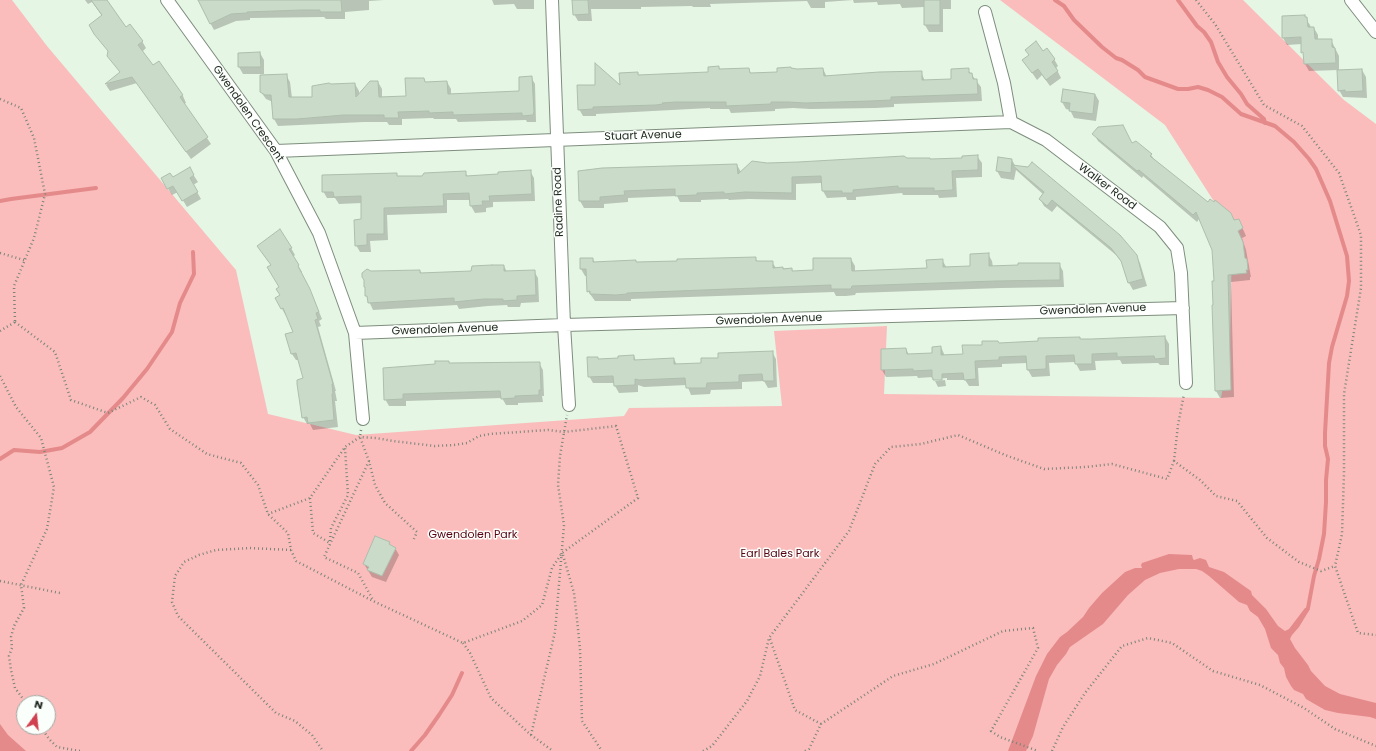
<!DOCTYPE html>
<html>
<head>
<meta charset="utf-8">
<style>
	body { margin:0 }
	#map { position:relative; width:1376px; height:751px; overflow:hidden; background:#e5f6e4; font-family:Poppins,sans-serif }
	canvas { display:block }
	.north { position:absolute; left:16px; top:695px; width:40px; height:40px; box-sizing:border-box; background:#fbfffb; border:1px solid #a3a8a3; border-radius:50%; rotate:15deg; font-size:11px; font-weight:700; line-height:16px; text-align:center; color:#1f251f }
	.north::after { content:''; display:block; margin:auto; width:14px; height:18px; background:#d0404f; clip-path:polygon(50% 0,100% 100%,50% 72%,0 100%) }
</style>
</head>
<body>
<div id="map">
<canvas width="1376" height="751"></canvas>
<div class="north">N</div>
</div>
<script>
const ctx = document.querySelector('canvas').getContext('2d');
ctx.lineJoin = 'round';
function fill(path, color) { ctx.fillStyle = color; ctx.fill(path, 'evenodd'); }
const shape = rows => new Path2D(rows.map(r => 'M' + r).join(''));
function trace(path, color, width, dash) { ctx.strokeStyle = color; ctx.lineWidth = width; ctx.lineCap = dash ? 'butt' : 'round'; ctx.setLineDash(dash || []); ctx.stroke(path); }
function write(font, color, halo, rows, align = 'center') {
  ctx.font = font + ' Poppins,sans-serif'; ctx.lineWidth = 3; ctx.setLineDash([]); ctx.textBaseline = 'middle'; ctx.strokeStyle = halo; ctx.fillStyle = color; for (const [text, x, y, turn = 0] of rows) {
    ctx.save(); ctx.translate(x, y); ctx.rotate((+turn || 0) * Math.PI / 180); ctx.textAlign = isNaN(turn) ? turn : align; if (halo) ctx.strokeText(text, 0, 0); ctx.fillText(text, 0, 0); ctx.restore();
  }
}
fill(shape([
	[0,0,12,0,47,46,236,270,268,414,356,435,624,416,629,408,782,406,774,331,887,326,884,394,1221,398,1230,347,1232,237,1222,214,1165,125,1000,0,1243,0,1344,100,1376,124,1376,751,0,751],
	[24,703,48,703,48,727,24,727]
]), '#fabdbc');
fill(shape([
	[1169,554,1192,555,1193,559,1194,560,1200,558,1206,560,1209,567,1224,572,1251,591,1252,595,1266,609,1278,626,1285,631,1289,629,1305,608,1310,609,1299,627,1292,635,1290,639,1295,648,1308,665,1311,671,1325,686,1340,694,1376,703,1376,719,1370,717,1338,713,1325,710,1306,699,1303,694,1294,690,1291,686,1286,677,1284,668,1280,663,1278,655,1271,648,1265,629,1258,617,1250,611,1247,605,1239,602,1209,576,1202,571,1196,569,1179,569,1160,573,1145,580,1128,595,1103,624,1070,647,1066,654,1057,665,1049,679,1033,736,1026,751,1008,751,1036,676,1047,654,1060,637,1067,632,1083,617,1089,608,1102,593,1125,572,1135,568,1142,568,1141,565,1142,563],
	[0,724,8,735,26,751,0,751]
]), '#e58a8b');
fill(shape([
	[85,0,106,0,125,28,142,41,146,48,142,52,152,67,158,62,183,96,186,103,184,104,211,144,191,159,137,83,110,91,106,85,121,73,109,52,100,41,102,16,92,2,88,4],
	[198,0,384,0,369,1,369,10,345,12,345,19,326,19,324,17,250,18,250,20,236,21,214,30],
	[492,0,534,0,534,9,517,9,514,4,494,5],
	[574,0,951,0,951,9,943,9,943,32,929,32,925,25,924,7,902,8,900,4,878,5,877,2,854,3,853,0,825,2,825,8,811,8,807,1,710,4,711,7,693,7,692,6,641,7,641,9,591,9,592,21,578,21,574,14],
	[1305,18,1310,25,1311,28,1314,28,1318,35,1318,40,1331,40,1339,56,1339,71,1362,70,1366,77,1367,98,1343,97,1339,90,1338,70,1309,71,1305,64,1302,44,1287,45,1283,38],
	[1043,52,1054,59,1058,66,1056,68,1061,78,1050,86,1042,75,1037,80,1024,61],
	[260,53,264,60,264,74,243,74,239,67,239,54],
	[719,67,720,70,749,69,751,74,778,73,791,69,823,69,827,77,921,72,925,81,952,80,968,70,981,87,982,101,894,104,894,107,875,108,810,109,793,108,775,109,775,111,731,113,729,109,710,109,710,108,596,114,596,116,583,116,579,109,621,87,638,73,639,76,709,73],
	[286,75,290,82,292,98,313,98,330,85,355,84,359,91,359,95,378,82,382,89,382,98,407,97,424,79,426,83,447,82,451,89,451,95,520,92,531,77,535,84,536,122,527,122,526,120,458,122,456,119,434,119,433,118,402,119,402,125,389,125,387,122,364,122,278,126,274,119,273,102,266,99,261,92],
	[1095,94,1099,101,1096,121,1074,118,1070,110,1066,109,1062,102],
	[1094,134,1132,144,1151,155,1154,159,1193,192,1242,227,1246,236,1242,238,1246,250,1251,277,1250,277,1250,280,1231,282,1234,397,1220,398,1216,391,1215,282,1213,269,1215,266,1213,250,1199,219,1197,222,1143,176,1142,178,1098,141],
	[977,156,982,163,982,177,956,178,957,197,939,198,938,195,903,195,902,193,856,197,856,200,847,200,846,197,827,198,823,191,822,183,796,184,796,200,749,199,729,200,728,199,701,200,701,202,680,202,677,196,652,197,628,198,628,202,604,204,604,208,584,208,580,201,737,165,741,172,767,164,906,159,930,160,963,159],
	[1012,160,1016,167,1136,255,1140,263,1147,286,1133,290,1129,283,1123,264,1116,255,1057,206,1052,212,1044,206,1040,199,1044,195,1016,170,1014,180,1001,178,997,171],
	[189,168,198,182,193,185,201,199,187,207,178,192,172,195,162,179,173,178],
	[530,171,534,178,535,201,493,202,493,207,486,208,486,212,475,213,471,206,470,200,447,200,447,213,387,215,388,240,370,241,371,252,360,252,356,245,362,220,362,203,339,204,335,198,327,198,323,191,396,174,398,177,422,177,465,172,468,177,499,175],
	[291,248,295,255,293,257,302,272,301,273,313,297,322,319,319,321,321,326,318,327,336,391,335,391,337,401,335,401,338,427,313,430,310,424,307,424,303,417,304,379,299,360,296,360,292,354,295,333,287,315,286,316,276,298,281,296,281,287,272,266,262,253],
	[988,254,992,261,993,267,1059,264,1063,271,1064,287,1001,288,856,293,855,295,846,296,836,296,834,292,631,299,631,301,595,301,588,291,588,276,585,276,581,269,593,259,595,263,636,263,755,258,758,262,772,262,776,268,792,269,793,272,814,271,851,259,855,266,855,272,928,269,942,260,947,268,971,267],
	[504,266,507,272,534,271,538,278,539,302,521,303,520,307,508,307,507,305,488,306,459,309,457,305,373,310,366,295,363,273,371,272,420,271,422,274,472,272],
	[1165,337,1169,344,1169,365,1160,365,1158,363,1122,364,1120,360,1095,361,1096,370,1080,371,1075,362,1049,363,1050,376,1032,377,1028,370,1028,363,1002,364,1002,367,978,368,979,386,969,386,965,380,947,380,947,378,935,379,935,381,945,380,946,386,938,387,933,377,918,378,917,376,886,377,882,370,906,349,909,355,933,354,941,347,945,356,964,355,999,344,1079,338,1081,340],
	[772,352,776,359,777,387,768,388,764,381,742,382,742,389,711,390,710,394,691,395,687,385,644,387,638,385,638,392,619,393,615,386,614,383,593,383,589,376,598,360,619,359,634,356,636,361,674,359,677,365,702,364,719,359],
	[539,363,543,370,544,396,542,396,543,402,518,403,518,405,506,405,502,398,406,401,406,406,389,406,385,399,449,364],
	[389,543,391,546,395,548,399,555,386,582,372,577,364,564]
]), '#0003');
trace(shape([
	[1055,0,1064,6,1074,20,1102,47,1116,58,1122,60,1138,70,1145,77,1178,89,1188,89,1198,87,1208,90,1222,97,1241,114,1275,126,1294,142,1309,159,1316,169,1330,201,1347,256,1349,281,1347,296,1332,347,1329,363,1325,433,1325,446,1328,459,1326,480,1326,502,1324,534,1319,559,1314,576,1308,608,1306,611],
	[1178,0,1197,26,1204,32,1211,42,1218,62,1227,77,1241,94,1247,104,1264,119,1265,123],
	[0,201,11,199,96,188],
	[0,459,14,450,40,452,62,448,90,432,123,398,147,369,172,332,180,303,194,274,193,252],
	[411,751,425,735,439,715,452,695,462,673]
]), '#e58a8b', 4);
const building = shape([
	[91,0,107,0,126,27,130,24,143,41,138,45,153,65,159,61,183,95,180,97,208,137,186,152,132,77,105,84,120,72,107,56,108,51,94,34,89,25,102,15,91,0],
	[198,0,341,0,342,12,320,12,320,10,302,10,247,12,247,13,231,14,210,24,198,0],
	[572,0,588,0,589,14,573,15,572,0],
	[924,0,940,0,940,25,924,25,924,0],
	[1305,15,1305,17,1307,17,1308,27,1314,27,1315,39,1332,39,1332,47,1335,48,1336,63,1304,64,1303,52,1301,53,1301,37,1282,38,1282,16,1305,15],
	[1036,41,1043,51,1047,48,1055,59,1052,62,1058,71,1046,80,1038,69,1032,73,1022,60,1029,55,1025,50,1036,41],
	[260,52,261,67,238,67,238,53,260,52],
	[595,63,620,85,619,73,638,72,638,75,708,72,708,67,719,66,719,69,749,68,750,73,777,72,777,68,791,67,791,68,797,69,823,68,824,76,879,72,922,71,922,80,951,79,951,69,969,68,969,73,972,73,973,79,977,79,978,94,891,97,891,100,870,101,805,103,788,102,771,102,771,104,726,106,726,102,676,102,662,103,663,104,656,105,593,107,593,109,578,110,577,85,595,85,595,63],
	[1362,69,1363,91,1345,92,1345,90,1338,91,1337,70,1362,69],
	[287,74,289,97,312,97,312,86,329,83,331,84,355,83,356,97,370,81,378,81,379,97,406,96,405,78,424,78,425,82,447,81,448,94,519,91,519,77,532,76,534,112,533,115,522,116,522,113,453,115,453,112,429,113,429,111,398,112,399,118,384,118,384,115,344,115,297,119,273,119,271,95,265,95,260,92,260,75,287,74],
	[1063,89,1095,94,1093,114,1069,111,1070,103,1061,102,1063,89],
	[1123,125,1132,143,1136,141,1152,154,1150,156,1208,202,1210,199,1214,202,1215,200,1231,213,1234,220,1239,219,1243,228,1238,231,1243,242,1245,258,1247,259,1248,270,1246,270,1247,273,1228,275,1231,390,1215,391,1212,305,1213,305,1212,281,1214,281,1212,250,1196,212,1193,215,1139,170,1137,171,1092,134,1098,127,1123,125],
	[978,155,978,170,952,171,953,190,934,191,934,188,898,188,898,186,853,190,853,193,842,193,842,191,822,191,821,176,792,177,792,193,745,192,724,194,724,192,697,193,697,195,675,196,675,189,648,190,624,191,625,195,600,197,600,201,579,201,578,171,602,168,737,164,738,174,752,161,767,163,798,162,904,156,907,158,930,158,930,159,962,158,962,156,978,155],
	[998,157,1012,159,1011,173,996,171,998,157],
	[1032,162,1120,235,1137,255,1143,279,1128,283,1121,261,1111,248,1052,200,1047,206,1039,199,1044,192,1012,165,1028,167,1032,162],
	[190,167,194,175,190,178,198,192,182,201,173,186,167,189,161,178,170,173,173,177,190,167],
	[531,170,532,194,489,196,490,201,482,201,483,205,470,206,469,193,443,194,444,206,384,208,384,234,367,234,367,245,355,246,354,220,361,219,361,196,334,197,333,192,322,192,322,175,397,173,397,176,422,176,424,173,466,171,466,176,498,174,498,172,531,170],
	[280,229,292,248,289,249,299,265,298,266,310,289,319,312,316,313,318,319,315,320,333,384,332,384,333,394,332,394,334,420,308,423,307,417,302,418,297,384,297,380,303,378,296,353,291,354,285,334,293,332,283,308,281,309,275,298,280,295,276,289,279,287,267,267,271,265,257,246,280,229],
	[989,253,989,266,1018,265,1018,263,1060,263,1060,280,996,281,852,286,851,289,831,289,831,285,627,293,627,294,616,295,590,294,590,291,587,292,586,269,580,269,580,258,593,258,593,262,636,260,636,262,677,261,677,259,756,257,756,261,773,261,773,268,783,267,783,269,792,268,792,271,813,270,813,258,851,258,852,271,927,268,926,260,943,259,943,267,970,266,970,254,989,253],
	[492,265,504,265,504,271,535,270,536,295,517,296,517,300,503,301,503,299,484,299,454,302,454,298,368,303,367,296,365,296,365,287,364,287,364,280,362,277,362,273,367,269,371,271,420,270,420,273,471,271,472,266,492,265],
	[1165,336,1166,358,1155,359,1154,356,1117,357,1117,353,1092,354,1092,364,1075,364,1074,355,1046,356,1046,369,1027,370,1026,356,999,357,999,360,975,361,976,379,964,380,963,373,942,374,942,380,933,380,933,378,932,378,932,370,913,371,913,369,881,370,881,349,906,348,907,354,932,353,932,347,941,346,941,355,963,354,962,345,982,345,982,341,998,341,999,343,1038,341,1038,338,1080,337,1080,339,1091,339,1165,336],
	[773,351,774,381,763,381,762,374,739,375,739,382,707,383,706,388,686,388,685,378,639,380,635,379,635,385,614,386,613,376,588,377,587,357,598,357,598,359,618,358,618,356,634,355,634,360,674,358,674,364,701,363,701,358,718,358,718,353,773,351],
	[435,361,449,361,449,363,540,362,541,390,539,390,539,395,515,396,515,398,501,399,500,391,403,394,403,399,384,400,383,368,435,364,435,361],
	[375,536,390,542,389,544,396,548,382,576,367,570,369,567,363,564,375,536]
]);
fill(building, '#cadbc9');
trace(building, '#aebead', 1);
const street = shape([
	[167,0,276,151,319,233,355,333,363,419],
	[552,0,564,325,569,405],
	[1351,0,1376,32],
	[985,12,1004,83,1011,122,1046,140,1160,227,1177,248,1181,273,1186,383],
	[276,151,1011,122],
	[355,333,564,325,1183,308]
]);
trace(street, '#7e8e7d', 14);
trace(shape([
	[1196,0,1215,24,1264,105,1302,126,1339,173,1361,235,1361,288,1344,394,1344,474,1342,534,1335,566],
	[0,99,21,108,34,138,45,194,34,238,14,286,15,322],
	[0,253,24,260],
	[15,322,55,352,71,400,108,413,141,397,155,405,170,429,207,454,241,463,258,485,268,514,288,533,291,550,296,561,373,601,463,643,522,621,542,605,552,568,562,553,638,498,616,426,564,432,548,430,490,434,479,436,467,443,454,445,435,446,393,441,376,438,360,437,345,447,310,498,268,514],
	[0,331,15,322],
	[0,376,16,407,41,438,54,487,47,529,21,585,24,608,14,626,11,637,12,648,9,656,11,670,15,688,26,703],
	[361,430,360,437,369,461,375,485,385,503,417,532,413,541],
	[369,461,324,557,358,573,373,600],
	[1174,461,1178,425,1184,394],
	[310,498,313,533,330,543],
	[330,541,331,528,348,495,345,448],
	[291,550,250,548,216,550,199,555,184,562,175,576,172,602,178,616,276,713,295,721,312,735,323,751],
	[563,555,574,593,577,619,580,649,582,721,602,751],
	[0,581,60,593],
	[770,639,795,710,821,724],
	[463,643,470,653,491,698,531,735,553,751],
	[41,727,49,739,57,747,80,751],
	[531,735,555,632,564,525,558,485,560,456,567,415],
	[703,751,712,746,747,701,760,676,769,638,849,531,875,464,891,447,921,444,958,435,1005,455,1044,469,1086,467,1112,464,1167,479,1174,461,1200,480,1216,496,1237,501,1267,538,1299,562,1321,571,1335,566,1358,633,1376,635],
	[805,751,809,749,821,724,893,676,934,664,1003,631,1033,628,1038,648,991,731,1000,737,1038,751],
	[1052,751,1063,727,1085,693,1122,646,1148,638,1172,643,1213,671,1260,685,1304,708,1335,729,1376,746]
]), '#7a857a', 2.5, [1, 3]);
trace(street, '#fff', 12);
write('11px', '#1f251f', '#fbfffb', [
	["Gwendolen Crescent",248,114,55],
	["Stuart Avenue",643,136,-2],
	["Walker Road",1107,187,37],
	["Radine Road",559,202,-92],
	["Gwendolen Avenue",1093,310,-2],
	["Gwendolen Avenue",769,320,-2],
	["Gwendolen Avenue",445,330,-2]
]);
write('11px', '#560213', '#fbfffb', [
	["Gwendolen Park",473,535],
	["Earl Bales Park",780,554]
]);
</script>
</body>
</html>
